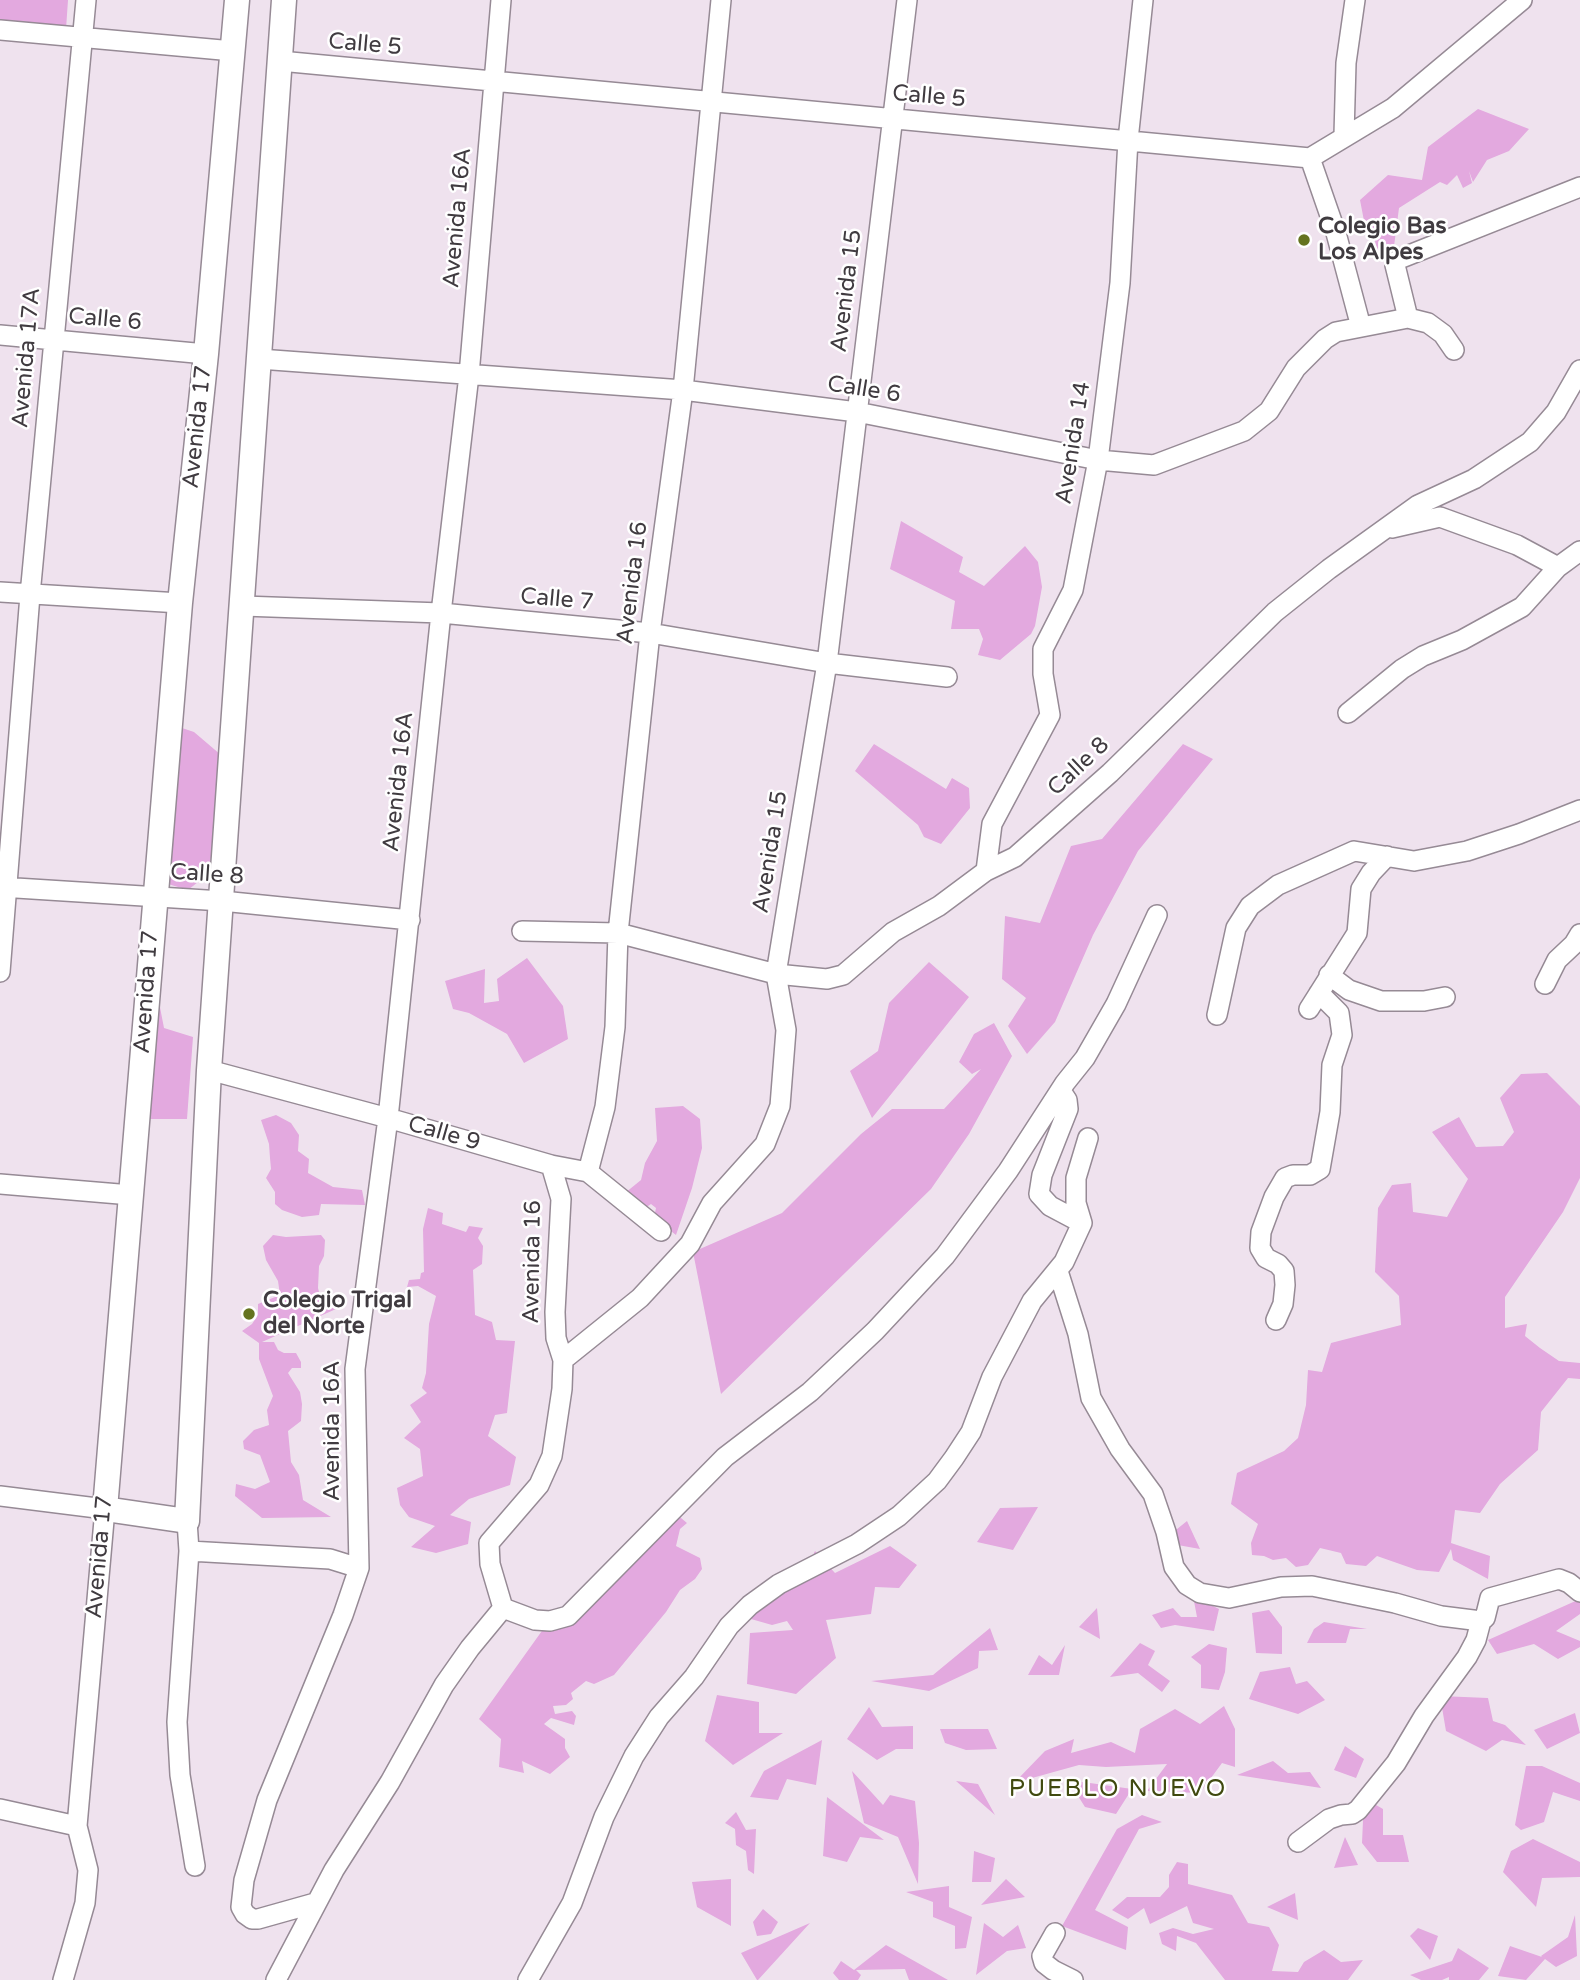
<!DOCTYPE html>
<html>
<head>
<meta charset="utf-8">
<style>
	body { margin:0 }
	canvas { display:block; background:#efe2ee }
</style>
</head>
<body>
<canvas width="1580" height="1980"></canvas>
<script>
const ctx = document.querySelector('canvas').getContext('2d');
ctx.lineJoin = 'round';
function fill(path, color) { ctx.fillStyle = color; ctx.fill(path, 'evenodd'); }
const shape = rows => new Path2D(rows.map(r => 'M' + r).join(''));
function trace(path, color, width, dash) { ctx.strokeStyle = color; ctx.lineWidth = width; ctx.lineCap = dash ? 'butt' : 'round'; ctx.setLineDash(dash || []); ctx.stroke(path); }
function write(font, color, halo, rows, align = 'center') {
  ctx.font = font + ' "Varela Round",sans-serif'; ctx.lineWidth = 5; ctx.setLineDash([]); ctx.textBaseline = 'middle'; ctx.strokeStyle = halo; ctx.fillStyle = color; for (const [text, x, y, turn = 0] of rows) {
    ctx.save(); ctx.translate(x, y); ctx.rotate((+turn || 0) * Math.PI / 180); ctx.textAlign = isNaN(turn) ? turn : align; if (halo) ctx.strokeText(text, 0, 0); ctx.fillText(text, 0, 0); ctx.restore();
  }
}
fill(shape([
	[0,0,68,0,66,29,0,24],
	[1478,109,1529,129,1509,151,1487,160,1473,182,1469,171,1472,183,1463,188,1457,175,1447,185,1440,182,1399,208,1393,254,1378,258,1372,223,1365,226,1360,200,1388,175,1422,180,1428,147],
	[901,521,963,557,959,572,984,586,1025,546,1038,562,1042,587,1035,626,1031,634,1000,660,978,655,983,639,979,629,951,629,955,601,890,569],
	[176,726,194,732,221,755,217,825,208,874,188,890,168,884],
	[874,744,946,789,952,778,969,788,970,808,941,844,924,837,918,825,855,771],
	[1183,744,1213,759,1138,851,1093,935,1055,1022,1027,1054,1008,1026,1026,998,1002,979,1005,916,1040,923,1071,846,1102,839],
	[527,958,563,1006,568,1039,524,1063,507,1034,469,1013,453,1009,445,981,485,969,484,1003,499,1001,497,979],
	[929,962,969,997,872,1118,850,1071,878,1051,889,1003],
	[158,997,164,1028,193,1037,187,1119,142,1119],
	[994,1023,1012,1056,969,1134,931,1189,721,1394,693,1252,782,1213,861,1134,892,1109,944,1109,981,1069,972,1074,959,1062,974,1034],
	[1547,1073,1580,1106,1580,1178,1563,1212,1505,1297,1505,1328,1527,1324,1525,1336,1540,1348,1559,1361,1580,1363,1580,1379,1568,1378,1541,1412,1538,1450,1500,1484,1480,1513,1455,1510,1451,1543,1490,1556,1488,1579,1453,1560,1451,1549,1439,1572,1417,1570,1377,1556,1366,1566,1346,1564,1341,1553,1320,1548,1308,1565,1296,1567,1286,1558,1273,1560,1264,1556,1252,1555,1251,1543,1258,1524,1231,1504,1237,1473,1284,1451,1298,1438,1306,1405,1308,1370,1322,1372,1331,1343,1401,1325,1399,1296,1375,1272,1378,1208,1392,1185,1411,1183,1413,1212,1447,1217,1468,1179,1432,1132,1459,1117,1476,1147,1503,1146,1514,1132,1500,1098,1521,1074],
	[683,1106,700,1119,702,1148,692,1188,676,1235,654,1218,656,1208,651,1204,645,1208,625,1193,641,1180,645,1163,657,1141,655,1108],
	[276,1115,291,1123,299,1135,298,1151,309,1159,308,1173,333,1187,362,1190,365,1205,321,1204,319,1215,302,1217,282,1210,275,1204,275,1192,266,1178,271,1169,270,1158,269,1144,261,1120],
	[428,1208,443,1213,442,1224,466,1232,469,1226,483,1228,478,1238,483,1246,482,1264,473,1270,475,1315,492,1322,496,1340,515,1341,507,1413,495,1415,488,1436,516,1457,510,1485,469,1499,450,1515,471,1522,468,1544,436,1553,411,1547,435,1526,409,1517,400,1505,397,1488,423,1476,420,1449,404,1438,421,1422,410,1405,427,1393,422,1388,426,1373,429,1324,436,1296,418,1286,407,1287,409,1280,420,1279,421,1273,424,1272,423,1229],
	[273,1235,286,1237,321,1235,325,1240,324,1256,319,1266,318,1288,322,1304,336,1309,262,1342,274,1342,278,1350,284,1353,296,1353,301,1362,301,1368,292,1368,288,1373,300,1392,302,1404,301,1421,288,1431,291,1462,299,1475,303,1500,331,1517,262,1518,235,1496,236,1484,255,1489,270,1482,260,1455,244,1449,243,1441,254,1430,269,1425,267,1410,273,1396,259,1359,259,1343,242,1331,252,1324,258,1315,258,1304,280,1295,278,1281,266,1260,263,1246],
	[1038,1507,1013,1550,977,1542,1000,1508],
	[675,1513,687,1523,680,1529,676,1546,700,1558,702,1569,695,1579,680,1590,666,1612,614,1675,594,1684,586,1681,571,1693,573,1699,566,1705,553,1706,555,1714,572,1711,576,1716,574,1725,551,1718,544,1724,565,1739,565,1748,570,1757,550,1774,522,1761,524,1773,499,1767,501,1739,479,1719,544,1628],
	[1187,1521,1200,1549,1161,1542],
	[890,1546,917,1565,899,1588,875,1587,871,1614,826,1620,836,1658,796,1694,747,1684,750,1633,793,1630,787,1621,772,1625,751,1619,761,1595,799,1585,815,1551,835,1573],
	[1193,1596,1219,1609,1214,1631,1175,1625,1161,1628,1152,1615,1173,1608,1181,1617,1197,1617],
	[1580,1599,1580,1614,1556,1631,1580,1641,1580,1647,1558,1659,1534,1644,1497,1654,1488,1640],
	[1097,1608,1100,1639,1079,1627],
	[1269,1610,1282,1627,1282,1654,1256,1653,1252,1613],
	[1324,1622,1367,1629,1350,1629,1346,1643,1307,1643,1314,1629],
	[990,1628,998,1650,979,1651,978,1668,929,1691,871,1681,933,1675],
	[1140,1643,1155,1651,1148,1665,1170,1681,1162,1692,1138,1673,1110,1677],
	[1209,1644,1227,1648,1225,1672,1219,1690,1201,1688,1201,1665,1191,1657],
	[1065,1645,1059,1675,1028,1675,1039,1655,1052,1665],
	[1290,1667,1296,1684,1307,1681,1325,1700,1298,1714,1249,1699,1260,1672],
	[717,1695,759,1702,759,1733,783,1733,733,1765,705,1741],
	[1440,1696,1488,1698,1493,1721,1505,1725,1526,1745,1502,1740,1486,1751,1446,1731],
	[1224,1706,1235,1729,1235,1767,1222,1763,1200,1793,1147,1791,1167,1764,1106,1767,1079,1765,1014,1783,1045,1751,1074,1739,1071,1753,1111,1742,1135,1753,1140,1729,1175,1709,1200,1724],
	[869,1707,882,1727,913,1726,913,1749,896,1749,877,1760,847,1739],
	[1575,1713,1580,1733,1547,1749,1534,1730],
	[940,1729,988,1729,997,1749,966,1750,945,1743],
	[822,1740,816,1785,787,1779,778,1800,750,1797,764,1771],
	[1345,1746,1364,1759,1356,1778,1334,1770],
	[1273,1761,1288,1773,1310,1772,1321,1788,1237,1775],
	[1526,1766,1542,1766,1580,1783,1580,1801,1553,1792,1544,1822,1521,1830,1515,1825],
	[852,1771,883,1805,890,1795,915,1801,919,1843,918,1884,898,1837,864,1823],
	[956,1781,978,1784,995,1815],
	[1083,1782,1132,1789,1116,1814,1085,1807,1071,1785],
	[827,1797,884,1840,860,1837,847,1862,823,1856],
	[1364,1798,1383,1809,1383,1835,1403,1835,1409,1862,1377,1862,1362,1843],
	[736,1812,746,1830,756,1829,754,1874,748,1870,746,1851,736,1845,735,1829,725,1823],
	[1142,1815,1162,1822,1139,1829,1095,1910,1128,1927,1126,1950,1062,1926,1117,1829],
	[1345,1837,1358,1865,1334,1868],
	[1533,1839,1580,1862,1580,1877,1542,1878,1536,1907,1503,1872,1511,1851],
	[974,1851,995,1858,991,1882,972,1882],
	[1177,1862,1188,1864,1188,1884,1232,1895,1248,1923,1269,1927,1279,1945,1272,1971,1298,1972,1304,1962,1324,1950,1341,1962,1363,1960,1348,1980,1225,1980,1196,1943,1177,1936,1176,1951,1162,1944,1159,1933,1173,1928,1193,1934,1214,1929,1193,1923,1187,1906,1150,1924,1144,1908,1128,1919,1112,1910,1127,1897,1160,1897,1169,1887,1169,1875],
	[731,1879,731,1926,697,1907,692,1882],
	[1006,1879,1025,1897,981,1905],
	[949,1886,949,1907,972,1917,966,1948,955,1949,955,1926,933,1917,933,1902,906,1892],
	[1295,1893,1298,1920,1267,1907],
	[763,1909,778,1922,771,1934,757,1936,753,1922],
	[1575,1915,1577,1956,1556,1967,1545,1959,1526,1980,1498,1976,1510,1946,1542,1957,1541,1956,1568,1937],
	[810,1923,758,1980,757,1980,741,1953],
	[984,1923,1003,1937,1018,1925,1026,1948,1007,1951,976,1975],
	[1418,1928,1438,1936,1430,1960,1410,1936],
	[886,1945,948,1980,909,1980,905,1969,856,1970,861,1975,858,1980,839,1980,833,1973,841,1961,854,1970],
	[1458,1948,1489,1968,1479,1980,1449,1980,1449,1977,1442,1980,1421,1980,1410,1975,1452,1961]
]), '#e3a9df');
const minor = shape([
	[0,30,233,51],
	[280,61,1310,158,1393,108,1522,0],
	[1344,135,1346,63,1355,0],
	[1310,158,1336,233,1361,327],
	[1408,318,1395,265,1399,259,1580,187],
	[1408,318,1428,323,1443,334,1454,350],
	[0,335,206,354],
	[259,359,683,390,857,412,1098,460,1154,465,1244,431,1269,411,1296,368,1325,339,1336,332,1408,318],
	[1392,528,1440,517,1517,545,1558,567],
	[0,592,180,603],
	[243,606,441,613,650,633,827,663,947,677],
	[1348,713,1402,669,1423,656,1462,640,1522,607,1558,567,1580,551],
	[986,871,992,824,1050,715,1043,674,1043,649,1073,590,1098,460,1120,283,1128,140,1143,0],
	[0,887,222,901,410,920],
	[522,931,618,933,776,974,827,979,843,975,893,932,939,906,986,871,1015,857,1110,773,1275,612,1329,569,1418,505,1474,479,1530,442,1556,412,1580,370],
	[0,972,30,595,86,0],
	[1329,975,1349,990,1381,1001,1424,1001,1445,997],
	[1545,984,1557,960,1574,944,1580,934],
	[1309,1009,1357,933,1361,889,1371,873,1387,856],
	[1217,1015,1236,928,1250,906,1278,885,1354,851,1414,861,1467,851,1519,834,1580,810],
	[209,1070,388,1118,551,1165,588,1172,661,1231],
	[1061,1091,1067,1100,1068,1109,1042,1175,1039,1194,1050,1206,1082,1223],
	[588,1172,605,1107,615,1027,618,933,650,633,683,390,721,0],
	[0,1184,131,1195],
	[1058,1271,1078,1334,1091,1398,1120,1449,1153,1494,1166,1532,1174,1567,1187,1585,1200,1593,1229,1598,1281,1587,1312,1586,1395,1603,1441,1616,1481,1621],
	[1276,1320,1283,1304,1285,1285,1284,1271,1278,1264,1266,1258,1260,1248,1261,1232,1274,1197,1285,1178,1293,1175,1310,1175,1320,1169,1330,1112,1332,1065,1342,1035,1339,1013,1319,993],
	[563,1360,640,1298,690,1244,712,1203,765,1144,780,1106,786,1030,776,974,827,663,907,0],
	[0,1496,105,1509,77,1826,88,1870,85,1903,63,1980],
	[187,1521,189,1551,177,1722,180,1775,195,1866],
	[189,1551,330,1559,359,1568],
	[503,1608,535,1620,550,1621,568,1616,725,1457,810,1392,875,1331,945,1256,1008,1171,1065,1083,1085,1058,1116,1004,1157,915],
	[503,1608,490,1564,489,1543,539,1485,552,1456,562,1389,563,1360,556,1338,555,1312,561,1199,551,1165],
	[0,1809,77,1826],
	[1298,1842,1329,1819,1341,1815,1352,1814,1358,1810,1396,1763,1424,1716,1467,1657,1476,1640,1481,1621,1485,1618,1490,1598,1559,1579,1569,1583,1580,1592],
	[315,1903,258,1919,252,1919,245,1914,241,1907,244,1880,267,1800,343,1615,359,1568,355,1369,388,1118,441,613,469,375,501,0],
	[1055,1933,1042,1956,1044,1963,1053,1970,1073,1980],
	[276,1980,334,1870,390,1782,444,1685,470,1648,503,1608],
	[528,1980,572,1903,604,1817,634,1756,659,1717,694,1677,729,1626,750,1605,779,1584,857,1544,899,1516,937,1481,954,1458,971,1432,992,1377,1032,1301,1064,1262,1082,1223,1076,1203,1076,1178,1088,1138]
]);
const major = shape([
	[237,0,206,354,180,603,105,1509,187,1521,209,1070,284,0]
]);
trace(minor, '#968a95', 22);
trace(major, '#968a95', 27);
trace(minor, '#fff', 19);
trace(major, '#fff', 24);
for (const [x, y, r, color] of [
	[1304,240,7,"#65731f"],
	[249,1314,7,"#65731f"]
]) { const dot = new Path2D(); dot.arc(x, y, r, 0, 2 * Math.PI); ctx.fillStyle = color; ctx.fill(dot); trace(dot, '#fff', 2.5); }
write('23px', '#403b40', '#fff', [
	["Calle 5",365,45,5],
	["Calle 5",929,97,5],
	["Avenida 16A",458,218,-85],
	["Avenida 15",847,291,-83],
	["Calle 6",105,320,5],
	["Avenida 17A",27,358,-85],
	["Calle 6",864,390,9],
	["Avenida 17",198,427,-84],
	["Avenida 14",1074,443,-81],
	["Avenida 16",633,583,-83],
	["Calle 7",557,600,5],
	["Calle 8",1079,767,-43],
	["Avenida 16A",399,782,-84],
	["Avenida 15",771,852,-81],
	["Calle 8",207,875,4],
	["Avenida 17",147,992,-86],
	["Calle 9",444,1134,16],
	["Avenida 16",533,1262,-89],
	["Avenida 16A",333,1431,-90],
	["Avenida 17",100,1557,-85]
]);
write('bold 23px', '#403b40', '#fff', [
	["Colegio Bas",1318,227],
	["Los Alpes",1318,253],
	["Colegio Trigal",263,1301],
	["del Norte",263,1327]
], 'left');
ctx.letterSpacing = '2px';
write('24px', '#40490f', '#fff', [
	["PUEBLO NUEVO",1118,1790]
]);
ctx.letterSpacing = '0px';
</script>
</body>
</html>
